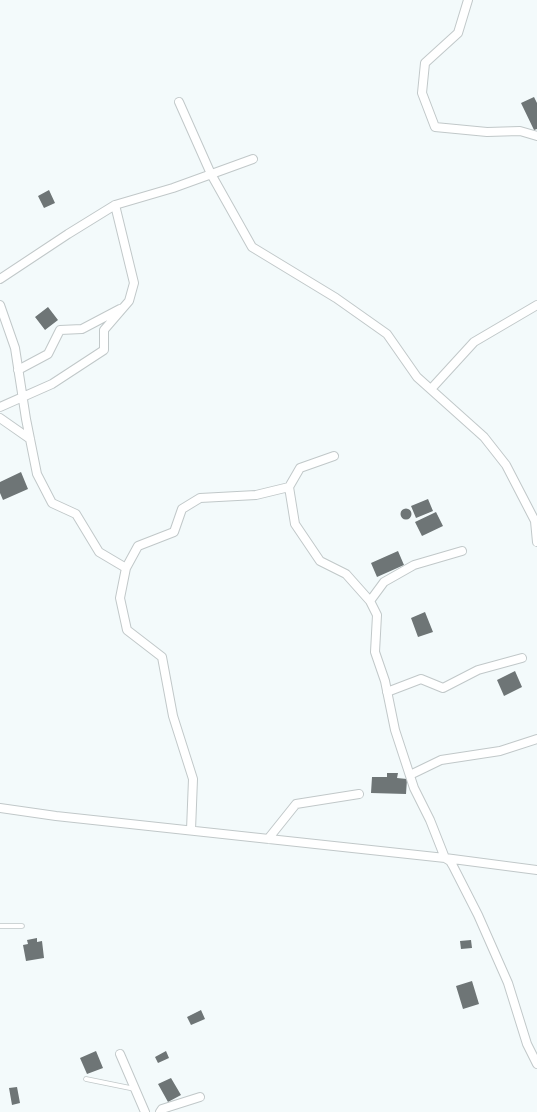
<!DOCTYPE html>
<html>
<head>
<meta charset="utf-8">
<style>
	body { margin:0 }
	canvas { display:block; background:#f3fafb }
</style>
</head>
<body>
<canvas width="537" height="1112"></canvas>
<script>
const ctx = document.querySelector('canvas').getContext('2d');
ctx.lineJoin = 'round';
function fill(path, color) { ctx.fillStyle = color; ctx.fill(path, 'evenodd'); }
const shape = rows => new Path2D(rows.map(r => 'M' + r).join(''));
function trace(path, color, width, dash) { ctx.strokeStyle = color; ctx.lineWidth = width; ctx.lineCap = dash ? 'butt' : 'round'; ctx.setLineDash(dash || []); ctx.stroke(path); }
fill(shape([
	[534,97,537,103,537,129,534,130,521,103],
	[49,190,55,203,44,208,38,196],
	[48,307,58,320,45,330,35,317],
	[21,472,28,489,3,500,0,493,0,482],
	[428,499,433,511,416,518,411,506],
	'400.5 514a5.5 5.5 0 1 1 11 0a5.5 5.5 0 1 1-11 0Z',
	[436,512,443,526,422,536,415,522],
	[398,551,404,565,377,577,371,563],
	[425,612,433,632,418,637,411,618],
	[515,671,522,687,504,696,497,680],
	[387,773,398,773,397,778,407,779,406,794,371,793,372,777,387,777],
	[37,938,37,942,42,941,44,958,26,961,23,945,28,944,27,940],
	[471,940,472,948,461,949,460,941],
	[472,981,479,1004,463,1009,456,986],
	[201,1010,205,1019,191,1025,187,1017],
	[96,1051,103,1068,87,1074,80,1058],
	[166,1051,169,1058,158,1063,155,1057],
	[171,1078,181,1095,168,1102,158,1084],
	[17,1087,20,1103,12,1105,9,1088]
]), '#6e7576');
const service = shape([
	[0,926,22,926],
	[86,1079,135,1089]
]);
const minor = shape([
	[468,0,458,33,425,63,422,93,435,127,487,132,520,131,537,136],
	[179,102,211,174,252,247,336,298,387,334,417,377,484,437,506,465,535,521,537,542],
	[0,279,68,234,115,205,173,188,253,159],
	[0,305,15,348,26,419,37,474,52,503,76,514,99,552,126,568,138,546,174,532,182,509,200,498,256,495,289,487],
	[18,370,48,354,60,330,82,329,120,309],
	[431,389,474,342,537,305],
	[0,407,52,384,104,350,104,330,129,301,134,283,115,205],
	[0,418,30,439],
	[334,456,300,468,289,487,295,524,320,561,346,574,370,601,377,615,375,652,385,681,395,730,414,788,430,820,445,858,537,870],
	[126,568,120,598,127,630,162,657,173,716,193,779,191,830],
	[370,601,384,582,414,565,462,551],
	[387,692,421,679,443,688,478,670,522,658],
	[410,775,441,760,500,751,537,739],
	[0,808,56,816,445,858,450,861,453,866,478,915,508,983,527,1044,537,1064],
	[268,839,296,804,359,794],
	[120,1054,145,1112],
	[160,1112,162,1109,200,1097]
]);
trace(service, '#c1c8c9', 5.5);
trace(minor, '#c1c8c9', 10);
trace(service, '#fff', 4);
trace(minor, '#fff', 8);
</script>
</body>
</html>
